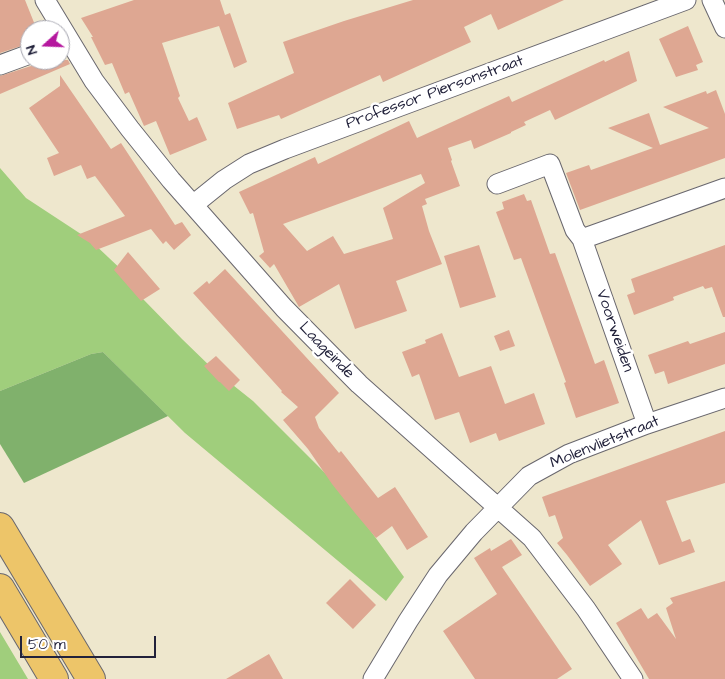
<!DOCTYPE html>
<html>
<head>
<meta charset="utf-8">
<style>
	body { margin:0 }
	#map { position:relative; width:725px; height:679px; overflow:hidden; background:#eee7cd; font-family:"Architects Daughter",sans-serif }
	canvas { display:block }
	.north { position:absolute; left:20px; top:20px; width:50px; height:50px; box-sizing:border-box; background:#fff; border:1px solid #a7a7b1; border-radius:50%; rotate:250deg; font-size:14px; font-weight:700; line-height:20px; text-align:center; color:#22223b }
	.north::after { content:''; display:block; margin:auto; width:18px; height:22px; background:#b5179e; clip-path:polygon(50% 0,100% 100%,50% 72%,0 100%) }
	.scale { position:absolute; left:20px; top:636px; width:136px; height:22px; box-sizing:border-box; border:2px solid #22223b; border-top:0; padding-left:6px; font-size:15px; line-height:18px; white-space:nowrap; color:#22223b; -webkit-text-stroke:4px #fff; paint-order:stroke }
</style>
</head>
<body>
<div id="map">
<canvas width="725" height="679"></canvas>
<div class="north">N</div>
<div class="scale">50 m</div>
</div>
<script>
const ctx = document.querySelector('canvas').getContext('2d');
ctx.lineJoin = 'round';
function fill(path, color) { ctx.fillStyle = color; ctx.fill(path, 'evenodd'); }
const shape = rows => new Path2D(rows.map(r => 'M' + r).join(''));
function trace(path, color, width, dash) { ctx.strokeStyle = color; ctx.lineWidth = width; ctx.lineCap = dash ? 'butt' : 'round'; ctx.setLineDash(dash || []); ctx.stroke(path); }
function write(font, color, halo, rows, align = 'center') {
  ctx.font = font + ' "Architects Daughter",sans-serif'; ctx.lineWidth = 5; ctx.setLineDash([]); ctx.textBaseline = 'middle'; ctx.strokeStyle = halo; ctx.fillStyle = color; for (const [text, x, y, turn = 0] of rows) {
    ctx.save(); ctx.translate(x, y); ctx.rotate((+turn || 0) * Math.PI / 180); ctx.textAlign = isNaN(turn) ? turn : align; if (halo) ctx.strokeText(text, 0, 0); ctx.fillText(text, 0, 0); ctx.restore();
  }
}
fill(shape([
	[0,168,26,198,90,240,126,274,143,299,182,339,214,370,253,401,339,487,404,577,386,601,185,433,103,352,91,354,0,391],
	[0,632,28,679,0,679]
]), '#a0ce7c');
fill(shape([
	[103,352,168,416,24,483,0,444,0,391,91,354]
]), '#80b16c');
fill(shape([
	[0,0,25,0,37,30,30,30,30,43,0,53],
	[134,0,220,0,225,15,230,13,247,62,234,68,219,26,162,43,180,96,178,98,189,121,197,117,207,140,170,155,156,121,144,126,129,92,125,94,112,63,105,65,91,37,93,37,81,18],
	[413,0,564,0,498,30,491,14,464,27,471,42,383,82,380,75,281,119,279,115,237,129,228,103,294,73,283,42,344,21],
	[688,26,703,62,696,65,698,70,676,77,659,39],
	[629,51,637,81,555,120,550,110,524,122,526,125,511,132,511,133,474,149,471,140,448,148,452,160,451,161,460,186,425,199,427,204,422,206,429,231,442,264,396,281,407,311,355,329,339,284,299,307,274,264,270,268,259,256,264,252,253,213,250,214,239,192,315,157,318,164,409,121,417,138,509,96,512,102,604,60,605,62],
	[421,174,425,183,383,208,393,239,344,254,333,236,307,251,283,224],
	[39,60,68,60,70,64,0,94,0,76,34,65],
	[60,75,111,149,121,143,175,225,182,222,191,235,174,250,166,241,163,244,151,229,96,250,90,243,77,235,125,216,95,176,87,179,81,165,54,176,47,158,59,153,29,108,60,86],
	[716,90,725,114,725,158,580,210,566,173,589,165,591,170,653,148,608,128,649,113,660,145,709,128,663,107,706,91,707,94],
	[524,194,527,201,531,200,550,254,555,253,595,364,604,360,619,403,576,418,564,383,566,382,521,258,514,260,496,212,504,209,502,202],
	[479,245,496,297,460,308,444,256],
	[725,245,725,317,723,317,712,287,705,289,703,286,673,297,674,300,634,315,627,295,635,292,631,279],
	[128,252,160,289,141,301,114,270],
	[225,269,339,393,315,417,319,428,339,453,341,451,378,498,395,487,428,537,407,550,392,526,376,538,355,513,332,484,308,449,283,420,298,407,281,392,282,391,193,293,207,281,209,284],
	[509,330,515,346,500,351,494,336],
	[725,332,725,364,668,384,664,371,655,374,648,355,688,341,690,344],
	[442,333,459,377,491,366,505,404,534,393,545,424,499,441,496,433,470,443,459,412,435,420,419,374,412,377,402,352,426,343,425,340],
	[216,356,240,380,229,391,220,382,219,382,204,366],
	[725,431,725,483,666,501,682,542,690,539,695,552,659,565,641,520,608,545,622,564,590,586,567,555,557,543,563,538,555,515,549,517,542,497],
	[511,539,522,555,502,567,572,669,557,679,475,679,443,631,497,594,474,558,490,548,491,551],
	[350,579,376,605,353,629,326,603],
	[725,581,725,679,649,679,616,623,641,608,648,619,657,613,676,639,666,608,673,603,670,598],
	[269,654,283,679,226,679]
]), '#dea792');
const minor = shape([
	[45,0,94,81,130,129,171,180,284,308,359,384,532,538,586,609,633,679],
	[712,0,725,28],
	[0,65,30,54],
	[497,184,550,164,575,230,582,239],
	[193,205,224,180,249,164,285,149,686,0],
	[647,424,582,239,725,188],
	[373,679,408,621,438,575,474,532,529,476,569,454,647,424,725,398]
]);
const highway = shape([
	[0,527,91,679],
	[0,588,54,679]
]);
trace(minor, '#69676e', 21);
trace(highway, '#69676e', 30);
trace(minor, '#fff', 19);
trace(highway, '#edc569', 28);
write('16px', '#22223b', '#fff', [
	["Professor Piersonstraat",435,93,-20],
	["Voorweiden",614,331,71],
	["Laageinde",326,351,46],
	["Molenvlietstraat",605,443,-22]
]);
</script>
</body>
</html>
